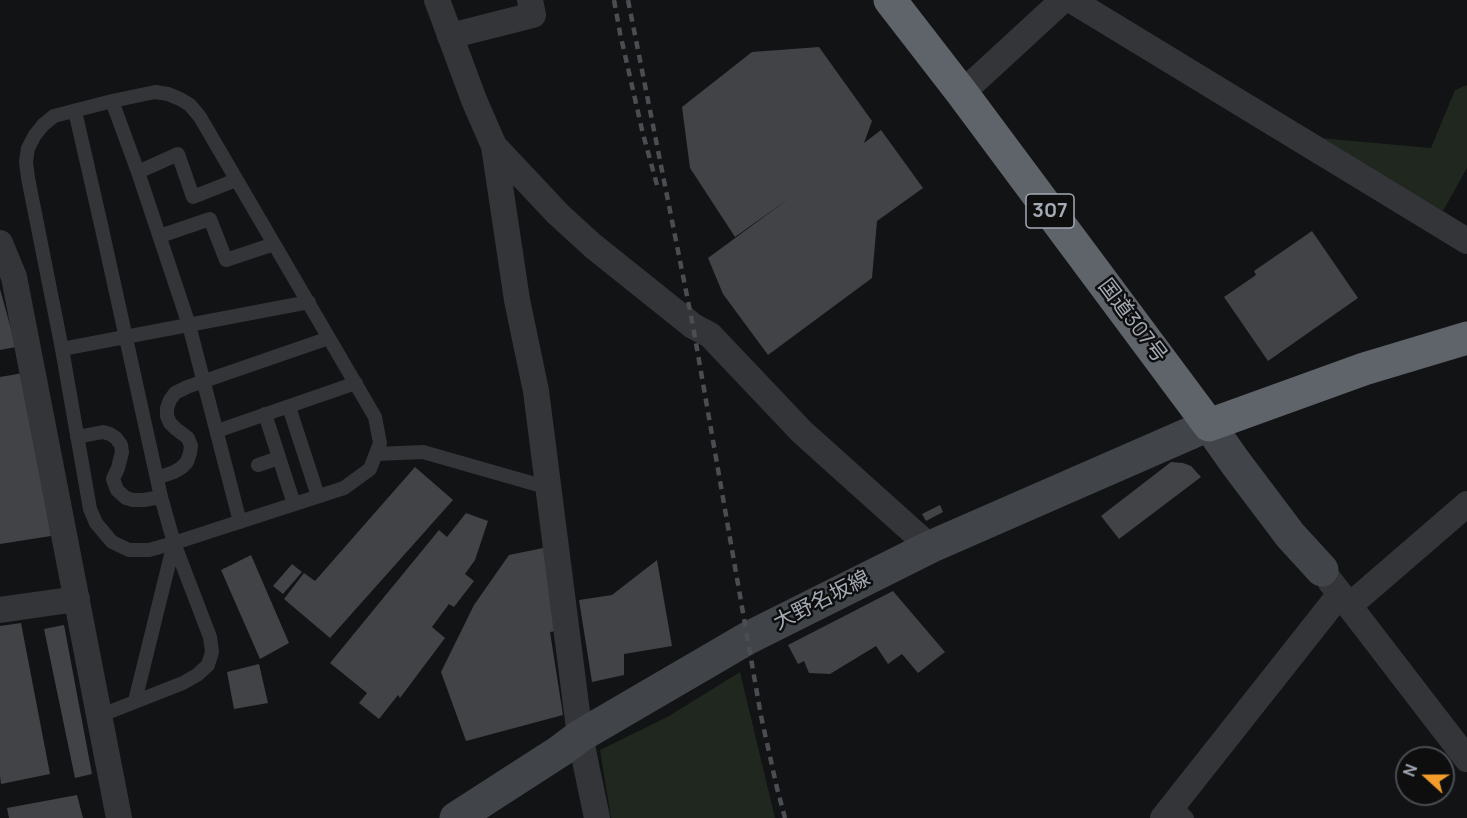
<!DOCTYPE html>
<html>
<head>
<meta charset="utf-8">
<style>
	body { margin:0 }
	#map { position:relative; width:1467px; height:818px; overflow:hidden; background:#121314; font-family:Manrope,sans-serif }
	canvas { display:block }
	.north { position:absolute; left:1395px; top:746px; width:60px; height:60px; box-sizing:border-box; background:#0e0e0f; border:2px solid #4a4d51; border-radius:50%; rotate:291deg; font-size:16px; font-weight:700; line-height:24px; text-align:center; color:#a4abb5 }
	.north::after { content:''; display:block; margin:auto; width:21px; height:27px; background:#f29c2c; clip-path:polygon(50% 0,100% 100%,50% 72%,0 100%) }
</style>
</head>
<body>
<div id="map">
<canvas width="1467" height="818"></canvas>
<div class="north">N</div>
</div>
<script>
const ctx = document.querySelector('canvas').getContext('2d');
ctx.lineJoin = 'round';
function fill(path, color) { ctx.fillStyle = color; ctx.fill(path, 'evenodd'); }
const shape = rows => new Path2D(rows.map(r => 'M' + r).join(''));
function trace(path, color, width, dash) { ctx.strokeStyle = color; ctx.lineWidth = width; ctx.lineCap = dash ? 'butt' : 'round'; ctx.setLineDash(dash || []); ctx.stroke(path); }
function write(font, color, halo, rows, align = 'center') {
  ctx.font = font + ' Manrope,"Noto Sans JP",sans-serif'; ctx.lineWidth = 5; ctx.setLineDash([]); ctx.textBaseline = 'middle'; ctx.strokeStyle = halo; ctx.fillStyle = color; for (const [text, x, y, turn = 0] of rows) {
    ctx.save(); ctx.translate(x, y); ctx.rotate((+turn || 0) * Math.PI / 180); ctx.textAlign = isNaN(turn) ? turn : align; if (halo) ctx.strokeText(text, 0, 0); ctx.fillText(text, 0, 0); ctx.restore();
  }
}
fill(shape([
	[1467,85,1467,168,1443,211,1320,138,1431,148,1455,90],
	[740,672,775,818,611,818,600,750,669,716]
]), '#1f271f');
fill(shape([
	[819,47,872,121,864,143,881,130,923,188,877,221,872,278,768,355,723,294,708,258,791,197,735,237,690,168,682,107,752,52],
	[1312,231,1358,298,1268,361,1224,297,1256,275,1254,271],
	[0,289,16,347,0,350],
	[23,373,51,536,0,544,0,377],
	[1171,462,1183,463,1191,466,1201,477,1119,539,1101,516],
	[415,467,453,500,330,638,284,599,304,573,315,581],
	[940,505,943,512,926,521,922,514],
	[466,513,488,521,475,560,465,574,474,581,454,607,449,604,432,627,445,638,400,698,398,695,379,719,359,703,367,693,330,663,439,530,447,537],
	[548,547,561,630,550,632,563,715,466,741,441,672,474,605,509,555],
	[251,555,289,643,260,659,221,570],
	[657,560,672,646,624,654,624,675,592,682,579,600,612,595],
	[292,564,302,572,283,594,273,586],
	[893,591,945,652,918,673,902,654,888,664,876,646,830,674,809,673,804,661,798,664,788,645],
	[21,623,50,774,1,784,0,776,0,626],
	[64,625,92,774,75,778,44,629],
	[259,664,268,703,234,709,227,672],
	[77,795,83,818,9,818,7,808]
]), '#414347');
trace(shape([
	[155,92,168,94,180,99,190,105,200,117,375,417,380,443,370,469,344,488,174,543,149,550,129,550,112,542,96,523,90,509,62,349,28,178,26,162,28,148,35,135,43,125,54,116,112,101,155,92],
	[112,101,138,172,189,325,240,522],
	[75,111,102,229,161,497,174,543,210,637,212,652,208,665,197,675,183,683,99,716],
	[138,172,178,154,193,197,236,180],
	[160,236,210,219,226,260,274,244],
	[62,349,309,302],
	[289,407,318,496],
	[265,414,294,504],
	[217,431,356,383],
	[77,437,103,432,110,434,116,438,121,445,122,452,118,468,113,479,117,490,126,498,133,500,144,500,161,497],
	[376,454,423,452,549,488],
	[258,465,279,458],
	[157,478,174,472,181,468,187,462,190,453,191,446,188,438,176,429,170,423,167,416,167,408,170,400,175,393,187,387,329,338],
	[135,701,174,543],
	[1174,804,1187,818]
]), '#333539', 14);
trace(shape([
	[437,0,474,100,494,146,517,300,536,391,580,736,597,818],
	[1071,0,1467,241],
	[450,36,533,15,530,0],
	[962,93,1063,0],
	[494,146,558,214,593,246,693,326,710,335,802,432,930,547],
	[0,243,14,277,119,818],
	[1330,581,1467,759],
	[1349,606,1467,504],
	[0,610,77,599],
	[1163,818,1340,594]
]), '#333539', 26);
trace(shape([
	[456,818,560,751,580,736,748,638,930,547,1209,425,1235,462,1290,535,1322,570]
]), '#414449', 33);
trace(shape([
	[890,0,962,93,1209,425,1364,369,1467,338]
]), '#5f636a', 33);
trace(shape([
	[614,0,620,33,643,134,657,185],
	[628,0,693,326,761,716,777,788,785,818]
]), '#4a4d52', 4.5, [8, 6]);
for (const [x, y, w] of [
	[1050,211,48]
]) { const box = new Path2D(); box.roundRect(x - w / 2, y - 17, w, 34, 4.5); ctx.fillStyle = '#0e0e0f'; ctx.fill(box); trace(box, '#a4abb5', 1.5); }
write('bold 20px', '#a4abb5', null, [
	["307",1050,211]
]);
write('21px', '#a4abb5', '#0e0e0f', [
	["国道307号",1132,321,53],
	["大野名坂線",822,601,-27]
]);
</script>
</body>
</html>
